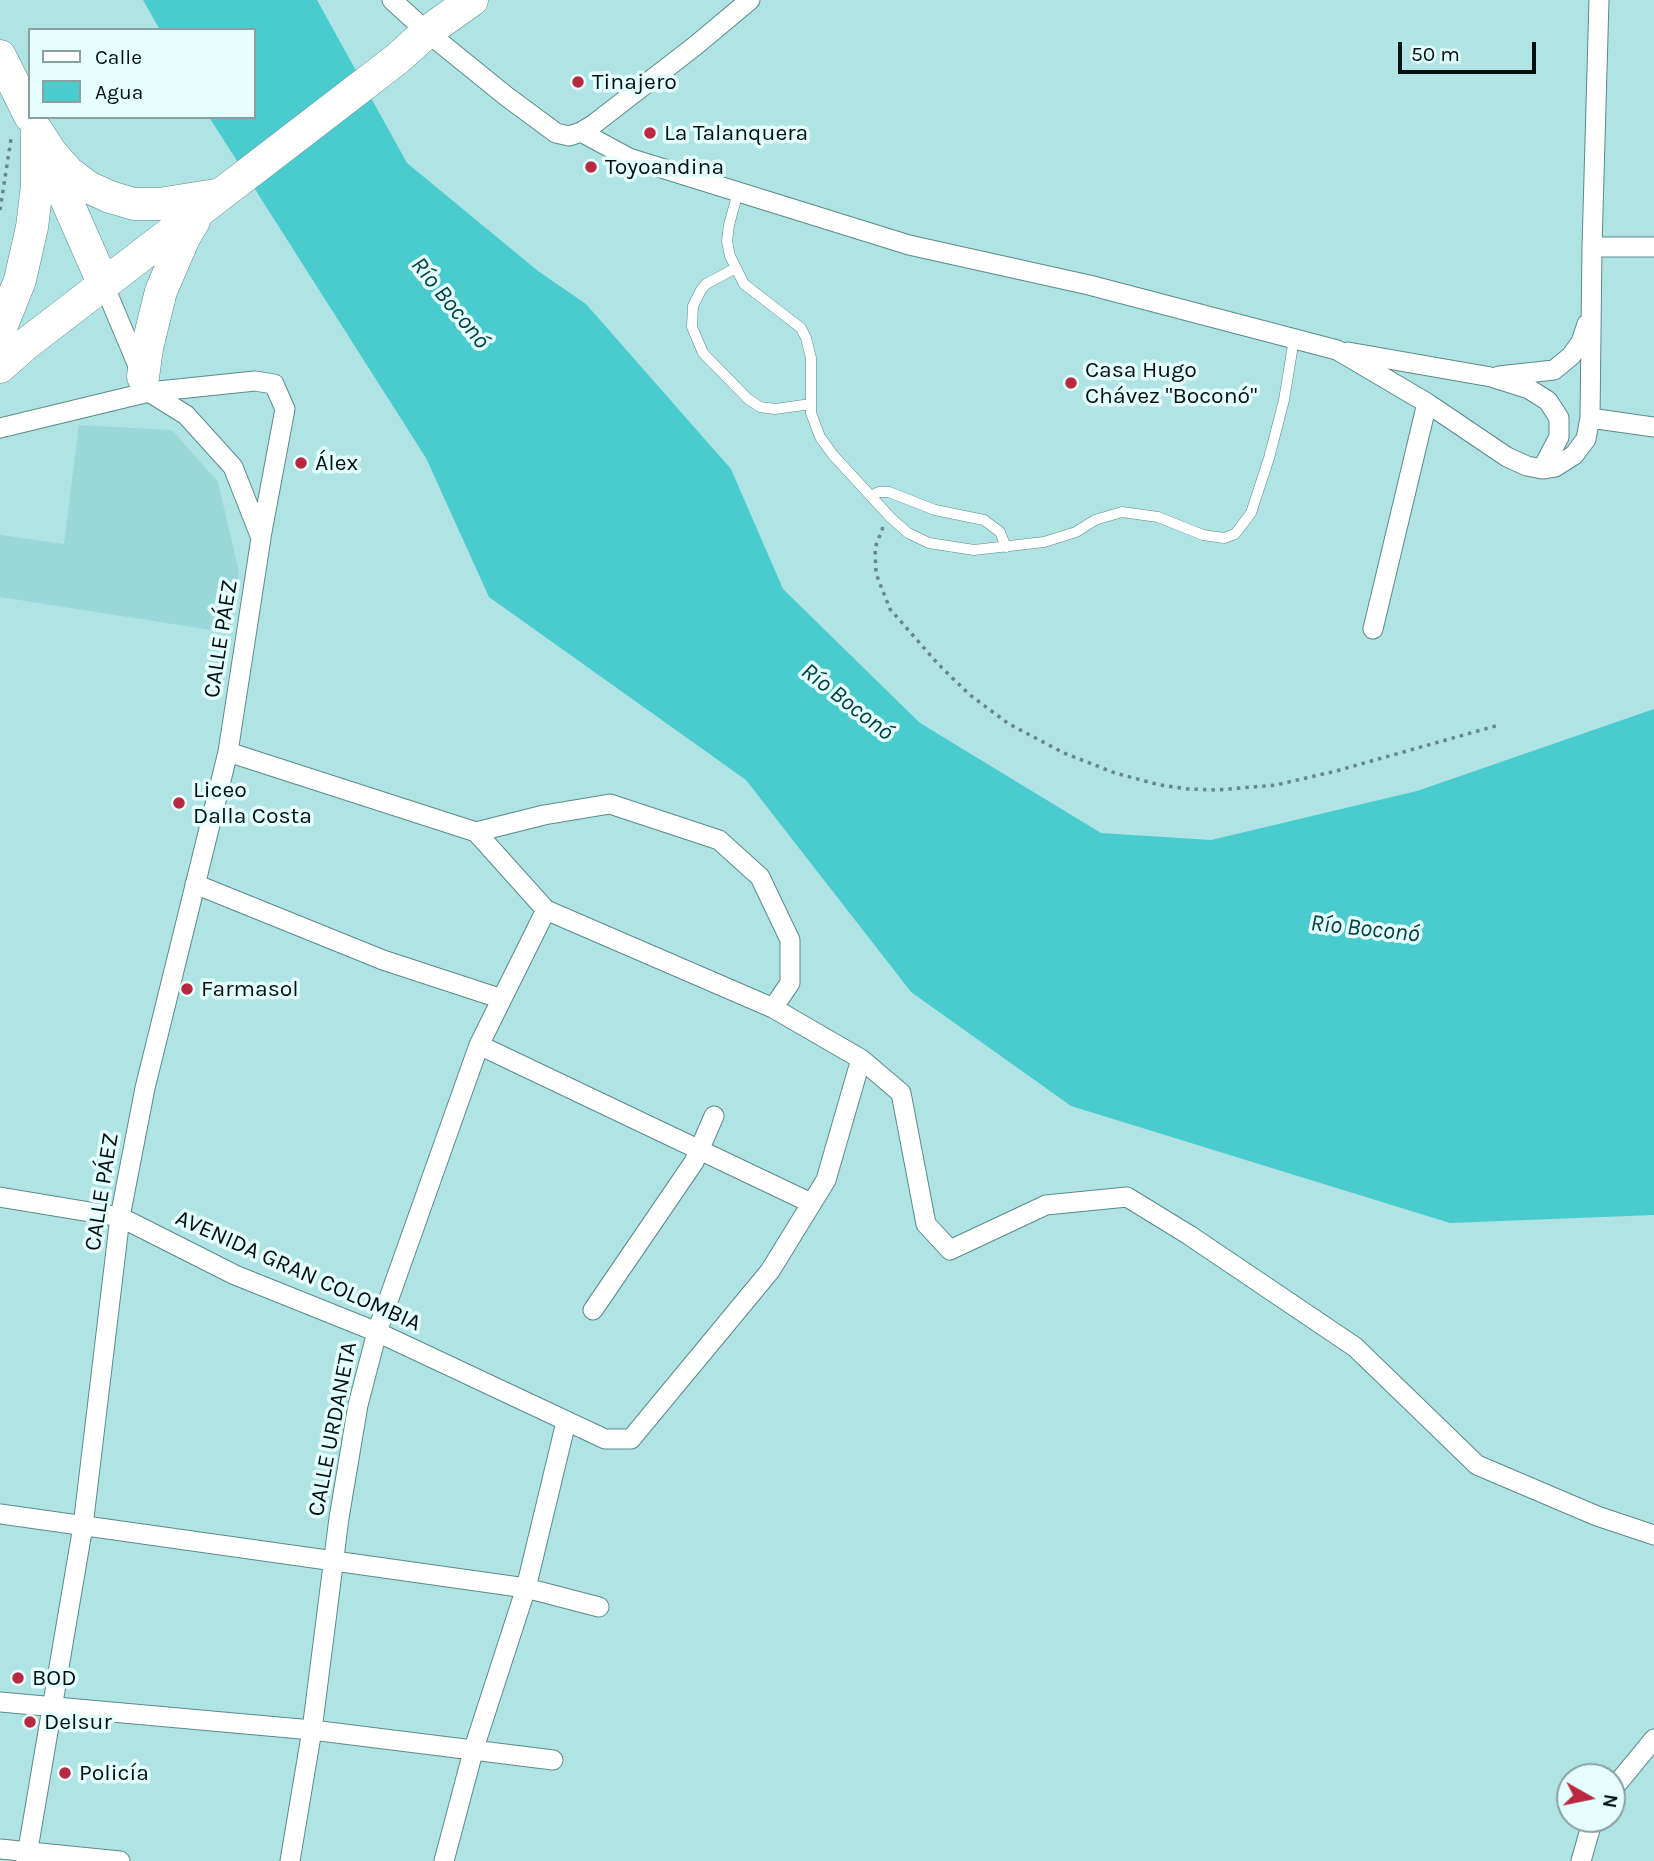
<!DOCTYPE html>
<html>
<head>
<meta charset="utf-8">
<style>
	body { margin:0 }
	#map { position:relative; width:1654px; height:1861px; overflow:hidden; background:#b0e3e4; font-family:Karla,sans-serif }
	canvas { display:block }
	.legend { position:absolute; left:28px; top:28px; width:228px; height:91px; box-sizing:border-box; background:#e5ffff; border:2px solid #899fa0; margin:0; padding:9px 12px; list-style:none; font-size:21px; color:#001011 }
	.legend li { display:flex; align-items:center; gap:14px; height:35px }
	.legend b { width:35px; border:2px solid #899fa0 }
	.north { position:absolute; left:1556px; top:1763px; width:70px; height:70px; box-sizing:border-box; background:#e5ffff; border:2px solid #899fa0; border-radius:50%; rotate:99deg; font-size:19px; font-weight:700; line-height:28px; text-align:center; color:#001011 }
	.north::after { content:''; display:block; margin:auto; width:24px; height:32px; background:#ba2941; clip-path:polygon(50% 0,100% 100%,50% 72%,0 100%) }
	.scale { position:absolute; left:1398px; top:42px; width:138px; height:32px; box-sizing:border-box; border:4px solid #001011; border-top:0; padding-left:9px; font-size:21px; line-height:24px; white-space:nowrap; color:#001011; -webkit-text-stroke:5px #e5ffff; paint-order:stroke }
</style>
</head>
<body>
<div id="map">
<canvas width="1654" height="1861"></canvas>
<ul class="legend">
<li><b style="height:9px;background:#fff"></b>Calle</li>
<li><b style="height:19px;background:#4acccf"></b>Agua</li>
</ul>
<div class="north">N</div>
<div class="scale">50 m</div>
</div>
<script>
const ctx = document.querySelector('canvas').getContext('2d');
ctx.lineJoin = 'round';
function fill(path, color) { ctx.fillStyle = color; ctx.fill(path, 'evenodd'); }
const shape = rows => new Path2D(rows.map(r => 'M' + r).join(''));
function trace(path, color, width, dash) { ctx.strokeStyle = color; ctx.lineWidth = width; ctx.lineCap = dash ? 'butt' : 'round'; ctx.setLineDash(dash || []); ctx.stroke(path); }
function write(font, color, halo, rows, align = 'center') {
  ctx.font = font + ' Karla,sans-serif'; ctx.lineWidth = 7; ctx.setLineDash([]); ctx.textBaseline = 'middle'; ctx.strokeStyle = halo; ctx.fillStyle = color; for (const [text, x, y, turn = 0] of rows) {
    ctx.save(); ctx.translate(x, y); ctx.rotate((+turn || 0) * Math.PI / 180); ctx.textAlign = isNaN(turn) ? turn : align; if (halo) ctx.strokeText(text, 0, 0); ctx.fillText(text, 0, 0); ctx.restore();
  }
}
fill(shape([
	[79,425,172,430,218,482,239,573,230,633,0,597,0,535,64,544]
]), '#9ad7d8');
fill(shape([
	[143,0,317,0,407,163,538,271,586,304,731,469,783,589,920,723,1101,833,1211,840,1417,791,1654,709,1654,1215,1450,1223,1071,1106,911,992,746,780,489,597,426,458,209,117,254,117,254,30,160,30]
]), '#4acccf');
const service = shape([
	[738,192,729,225,727,241,730,256,744,284,801,328,806,338,811,358,811,413,820,437,833,455,891,518,908,533,929,543,974,550,1044,542,1076,532,1095,520,1122,512,1158,517,1203,535,1224,538,1235,534,1251,513,1269,458,1284,400,1294,339],
	[734,269,706,284,701,290,693,306,692,327,703,353,748,399,760,407,775,409,811,404],
	[871,496,879,492,889,492,935,510,984,520,1000,532,1006,547]
]);
const minor = shape([
	[392,0,427,32,506,96,556,133,569,136,581,132,594,124,695,46,750,0],
	[581,132,629,158,909,245,1089,285,1337,350,1427,403],
	[1592,247,1654,247],
	[1348,352,1491,377,1529,389,1548,401,1559,418,1559,437,1542,469],
	[1499,376,1554,370,1571,356,1581,342,1587,324],
	[1590,418,1654,427],
	[0,428,149,392,255,381,274,384,285,409,261,537],
	[1373,629,1427,403,1507,457,1527,466,1542,469,1555,467,1574,455,1586,439,1590,418,1592,247,1599,0],
	[228,752,476,832,546,910,773,1008,861,1059,901,1093,926,1224,950,1250,1046,1205,1127,1197,1189,1235,1355,1347,1477,1465,1597,1516,1654,1535],
	[476,832,544,815,610,804,719,840,760,877,790,940,790,983,773,1008],
	[195,884,383,960,502,999],
	[479,1045,811,1203],
	[0,1197,120,1217,235,1275,377,1332,605,1439,631,1439,770,1271,826,1180,861,1059],
	[593,1310,694,1162,714,1116],
	[0,1514,526,1588,599,1607],
	[0,1702,312,1730,553,1760],
	[1612,1790,1654,1739],
	[0,1849,120,1861],
	[26,1861,83,1526,120,1217,145,1088,228,752,261,538,233,467,186,415,149,392,104,285],
	[290,1861,312,1730,339,1518,358,1405,377,1332,479,1045,546,910],
	[444,1861,474,1748,526,1588,566,1422],
	[1581,1861,1593,1819]
]);
const primary = shape([
	[0,56,30,116],
	[37,131,52,154,68,172,88,187,110,197,134,204,159,204,216,195],
	[48,158,104,285],
	[0,330,20,280,32,227,37,186,37,131],
	[0,367,26,344,397,59,427,32,472,0],
	[143,377,147,348,161,291,184,238,194,221]
]);
trace(service, '#5a8a8b', 11);
trace(minor, '#5a8a8b', 21);
trace(primary, '#5a8a8b', 33);
trace(shape([
	[0,210,11,139],
	[883,527,875,548,876,573,880,584,890,609,938,664,970,695,1009,724,1064,753,1115,773,1160,785,1188,789,1217,790,1276,785,1336,771,1499,725]
]), '#65898a', 3.5, [3.5, 5]);
trace(service, '#fff', 10);
trace(minor, '#fff', 19);
trace(primary, '#fff', 32);
for (const [x, y, r, color] of [
	[578,82,7,"#ba2941"],
	[650,133,7,"#ba2941"],
	[591,167,7,"#ba2941"],
	[1071,383,7,"#ba2941"],
	[301,463,7,"#ba2941"],
	[179,803,7,"#ba2941"],
	[187,989,7,"#ba2941"],
	[18,1678,7,"#ba2941"],
	[30,1722,7,"#ba2941"],
	[65,1773,7,"#ba2941"]
]) { const dot = new Path2D(); dot.arc(x, y, r, 0, 2 * Math.PI); ctx.fillStyle = color; ctx.fill(dot); trace(dot, '#e5ffff', 2.5); }
write('23px', '#001011', '#e5ffff', [
	["Tinajero",592,82],
	["La Talanquera",664,133],
	["Toyoandina",605,167],
	["Casa Hugo",1085,370],
	["Chávez \"Boconó\"",1085,396],
	["Álex",315,463],
	["Liceo",193,790],
	["Dalla Costa",193,816],
	["Farmasol",201,989],
	["BOD",32,1678],
	["Delsur",44,1722],
	["Policía",79,1773]
], 'left');
write('23px', '#001011', '#e5ffff', [
	["CALLE PÁEZ",221,639,-81],
	["CALLE PÁEZ",102,1192,-81],
	["AVENIDA GRAN COLOMBIA",298,1271,24],
	["CALLE URDANETA",333,1429,-79]
]);
write('italic 24px', '#024142', '#e5ffff', [
	["Río Boconó",450,303,51],
	["Río Boconó",847,702,38],
	["Río Boconó",1365,929,6]
]);
</script>
</body>
</html>
